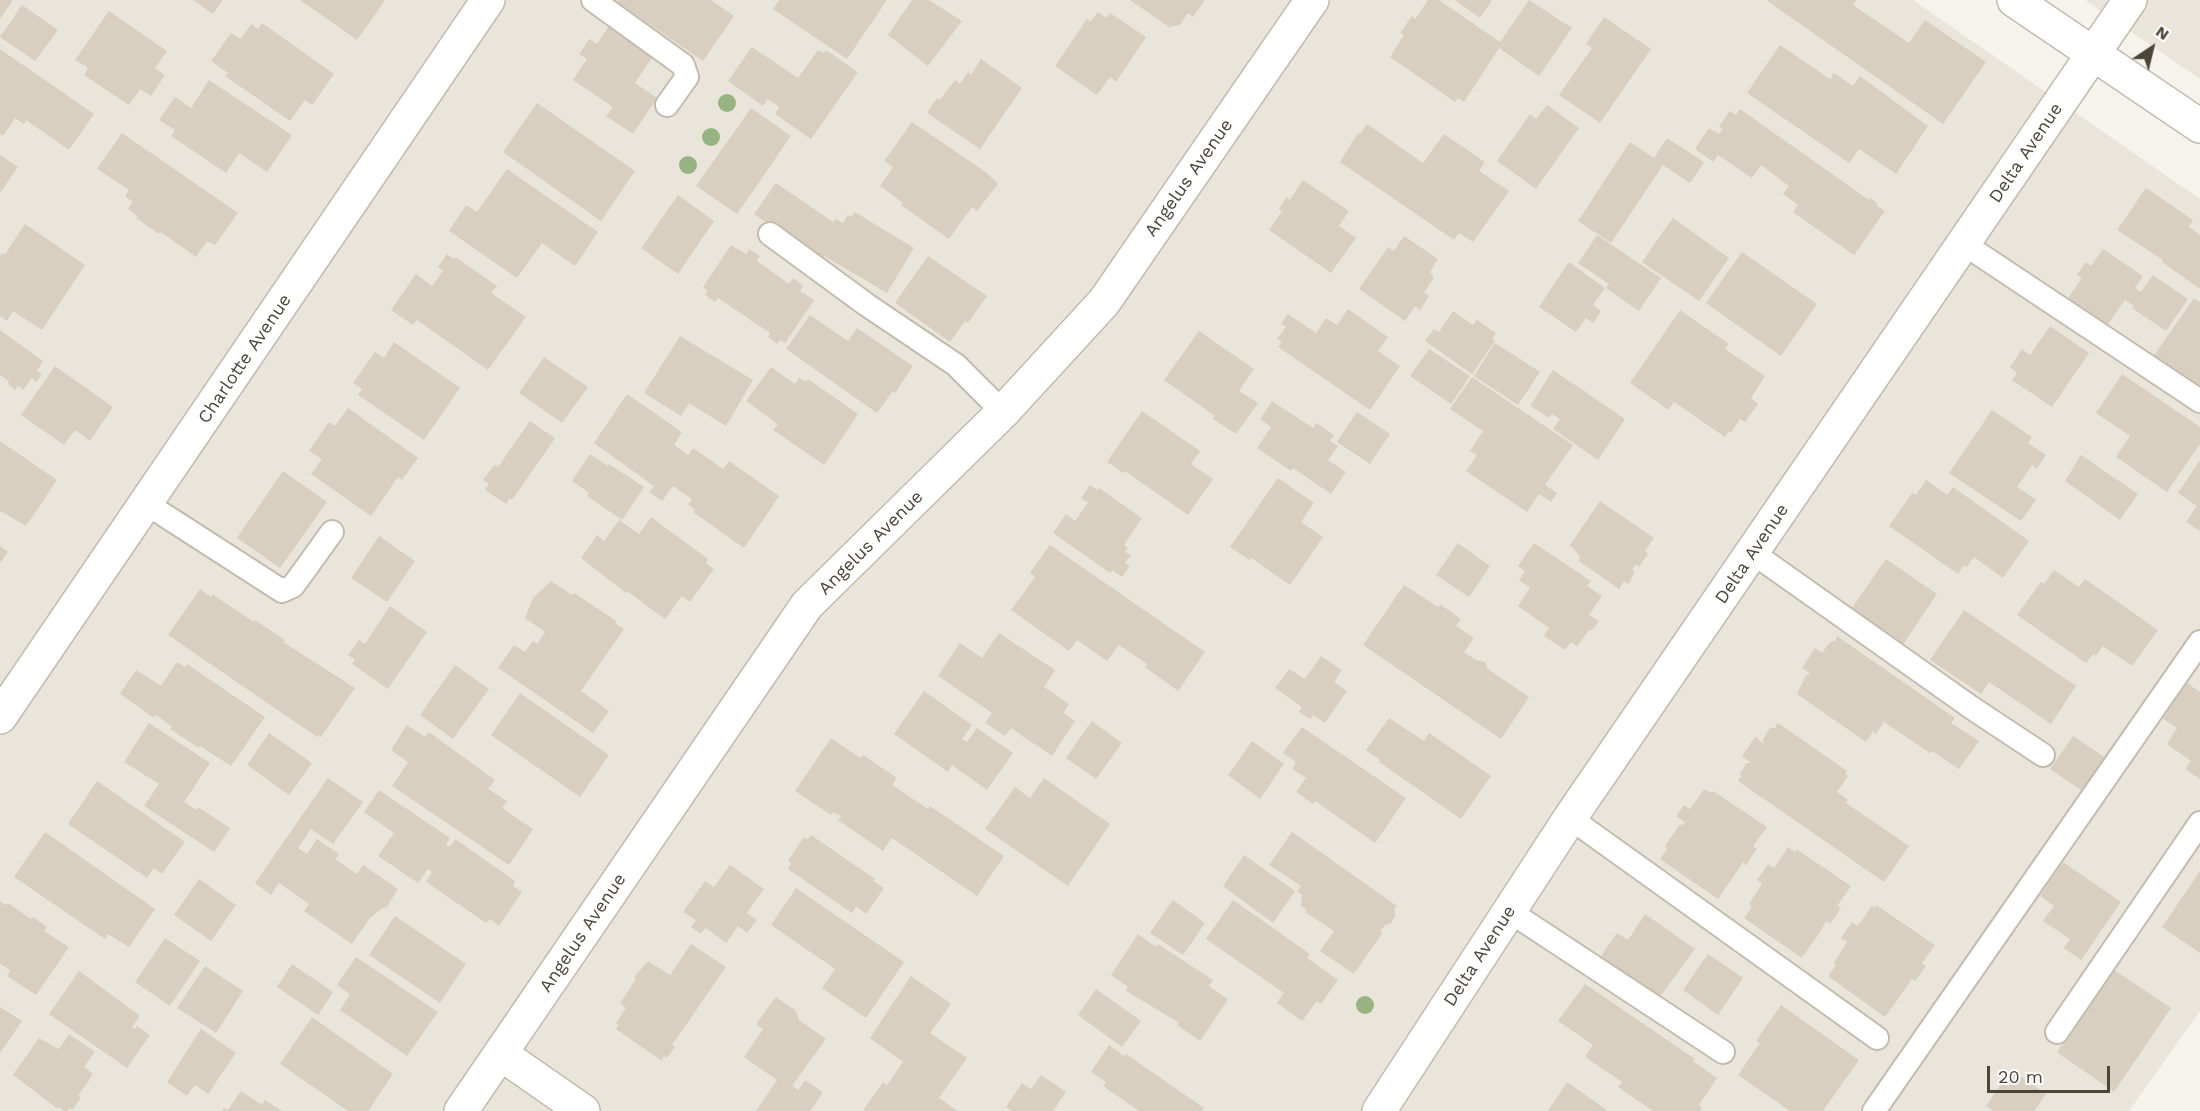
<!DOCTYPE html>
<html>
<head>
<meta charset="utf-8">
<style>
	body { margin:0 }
	#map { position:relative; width:2200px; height:1111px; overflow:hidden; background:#f6f3ec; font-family:"Work Sans",sans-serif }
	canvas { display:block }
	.north { position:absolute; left:2122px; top:18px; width:60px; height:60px; -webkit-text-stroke:4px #fff; paint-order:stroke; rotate:35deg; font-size:16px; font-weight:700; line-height:24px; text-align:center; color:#4b4439 }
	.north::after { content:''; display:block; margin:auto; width:21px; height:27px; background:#4b4439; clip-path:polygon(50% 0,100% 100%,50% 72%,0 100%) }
	.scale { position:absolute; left:1987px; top:1066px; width:123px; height:27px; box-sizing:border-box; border:3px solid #4b4439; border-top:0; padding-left:8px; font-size:18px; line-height:21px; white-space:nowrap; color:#4b4439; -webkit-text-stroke:4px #fff; paint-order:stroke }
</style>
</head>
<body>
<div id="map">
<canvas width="2200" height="1111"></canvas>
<div class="north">N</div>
<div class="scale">20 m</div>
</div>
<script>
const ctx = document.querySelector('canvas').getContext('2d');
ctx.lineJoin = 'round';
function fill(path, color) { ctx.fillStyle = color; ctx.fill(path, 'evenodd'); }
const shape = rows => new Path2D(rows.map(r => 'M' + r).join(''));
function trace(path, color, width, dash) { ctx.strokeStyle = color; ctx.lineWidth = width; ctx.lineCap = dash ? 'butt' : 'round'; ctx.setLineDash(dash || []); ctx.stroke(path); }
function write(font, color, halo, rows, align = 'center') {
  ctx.font = font + ' "Work Sans",sans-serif'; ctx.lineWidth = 4.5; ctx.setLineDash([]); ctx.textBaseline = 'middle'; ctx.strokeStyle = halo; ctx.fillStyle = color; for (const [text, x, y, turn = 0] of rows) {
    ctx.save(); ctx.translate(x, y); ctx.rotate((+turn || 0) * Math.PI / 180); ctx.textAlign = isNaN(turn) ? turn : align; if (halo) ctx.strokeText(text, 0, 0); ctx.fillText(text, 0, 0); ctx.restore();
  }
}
fill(shape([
	[0,0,1913,0,2200,199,2200,1011,2129,1111,0,1111],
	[2085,0,2200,0,2200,79]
]), '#eae5da');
fill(shape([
	[0,0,13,0,0,19],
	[193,0,223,0,213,14],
	[300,0,385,0,357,40],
	[618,0,711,0,734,16,703,61,617,2],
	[779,0,887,0,847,59,773,9],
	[912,0,929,0,962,21,928,66,888,35],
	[1130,0,1205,0,1193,17,1188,13,1180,25,1169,27],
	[1428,0,1439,0,1500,42,1529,0,1572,28,1539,76,1499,48,1464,102,1458,98,1455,102,1390,57,1404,35,1400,33,1412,16,1415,19],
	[1455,0,1492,0,1480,18],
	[1766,0,1857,0,1853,5,1909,43,1925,20,1986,62,1943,124],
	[22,5,58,30,35,61,0,37],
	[109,11,167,51,155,68,165,75,151,96,140,89,129,105,84,75,88,68,75,60],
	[1098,12,1106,18,1110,13,1146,37,1116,82,1110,77,1097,95,1055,66,1087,19,1090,22],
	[1604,17,1651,49,1600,123,1559,95,1592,48,1586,44],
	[262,23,334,74,312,105,305,100,290,121,225,76,228,73,211,61,231,33,241,39,251,24,258,29],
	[609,26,653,56,635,83,657,98,633,134,606,116,613,107,573,80,587,59,579,54,589,39,597,44],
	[1780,45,1830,79,1834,73,1853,86,1860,76,1928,126,1896,174,1859,149,1849,163,1747,93],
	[752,47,798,78,818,50,824,53,826,50,858,72,811,139,775,114,779,107,768,99,763,106,728,81],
	[0,49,94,114,69,150,26,120,24,124,15,118,3,136,0,134],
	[981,59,1022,88,980,149,927,113,937,98,940,100,955,80,960,84,968,72,971,75],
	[209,80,292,135,267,172,239,153,226,173,171,136,175,130,159,120,175,97,191,108],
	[537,103,635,171,601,221,503,152],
	[1547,105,1579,128,1536,189,1497,161,1530,114,1536,119],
	[751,108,791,136,737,214,696,186],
	[1740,109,1869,200,1870,198,1878,204,1876,205,1885,211,1854,255,1793,212,1798,205,1783,194,1789,186,1761,165,1752,178,1718,155,1713,162,1695,149,1709,128,1719,134,1723,129,1719,126,1730,111,1736,115],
	[912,122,987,173,998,184,977,211,972,207,949,239,901,205,903,203,880,186,893,167,884,161],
	[1367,124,1423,163,1444,134,1485,162,1479,171,1509,191,1473,242,1459,233,1454,240,1340,162,1358,133,1360,134],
	[122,133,238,213,215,245,207,241,196,257,161,232,159,234,136,218,138,216,128,209,133,202,125,196,129,190,97,169],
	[1667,138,1704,162,1690,183,1663,165,1611,243,1578,221,1630,142,1654,158],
	[0,155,18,167,0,193],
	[507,169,598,232,575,266,542,243,517,278,449,231,466,205,477,212],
	[1303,180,1349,211,1339,226,1356,238,1331,273,1269,230,1282,211,1279,209,1287,197,1290,200],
	[776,183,833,222,836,219,843,223,847,215,851,217,855,212,914,248,887,293,824,256,821,261,754,214],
	[2146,188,2193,220,2189,227,2200,235,2200,289,2162,262,2163,260,2117,230],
	[678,195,714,221,678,274,641,248],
	[1673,218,1729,258,1699,301,1642,262],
	[25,224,85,265,42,330,13,311,7,321,0,316,0,256,2,253,5,254],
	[1597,235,1661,278,1639,311,1606,288,1609,284,1578,263],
	[1404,236,1438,259,1430,272,1434,278,1424,292,1429,296,1420,310,1415,306,1405,321,1359,289,1388,247,1394,251],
	[731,245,746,254,749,249,760,256,757,261,789,284,793,278,803,286,800,291,814,300,785,343,780,340,777,344,768,337,770,333,718,298,715,302,705,295,708,291,703,287],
	[2103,249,2143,276,2135,288,2141,292,2153,275,2188,299,2166,331,2132,308,2134,306,2125,300,2104,330,2065,302,2082,278,2077,275,2086,262,2091,266],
	[1742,252,1817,304,1781,356,1706,303],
	[447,254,454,259,455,257,497,286,491,293,526,317,488,370,417,320,413,325,391,310,416,274,432,286,443,271,438,267],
	[928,256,987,296,968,323,965,321,950,342,895,303],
	[1569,262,1605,288,1593,305,1601,311,1593,323,1586,318,1576,332,1539,307],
	[2194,298,2200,302,2200,389,2153,357],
	[1348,309,1388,337,1378,351,1400,366,1370,410,1278,347,1282,342,1277,339,1286,327,1281,324,1288,314,1316,333,1326,318,1337,325],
	[1680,310,1729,344,1725,349,1765,376,1751,398,1758,404,1745,422,1740,419,1731,433,1729,431,1725,437,1674,402,1668,410,1630,383],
	[1453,311,1473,325,1477,320,1496,333,1492,339,1495,341,1472,374,1425,341,1434,329,1439,332],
	[810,315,848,341,857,328,913,366,895,393,892,392,877,413,786,349],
	[2050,326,2089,353,2052,407,2012,380,2017,373,2010,367,2022,349,2030,355],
	[0,330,43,361,37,371,42,374,36,382,32,378,23,390,18,386,15,390,8,384,9,381,0,375],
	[1199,331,1254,369,1239,391,1258,403,1236,434,1213,419,1215,416,1164,380],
	[680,336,753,380,726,426,689,403,681,416,644,393],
	[394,342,460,388,424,440,358,395,362,389,353,383,375,352,384,358],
	[1495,343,1540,372,1518,405,1474,376],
	[1429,349,1470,376,1451,404,1410,376],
	[544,357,588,387,562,423,519,393],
	[55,366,113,407,90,441,75,430,64,445,21,415],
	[771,367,795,384,799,378,806,382,808,379,858,414,824,465,773,430,778,424,746,401],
	[1553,370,1625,419,1598,460,1553,429,1560,419,1552,414,1549,418,1530,406],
	[2122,374,2200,427,2200,444,2167,492,2116,457,2130,436,2096,413],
	[1472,377,1573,445,1545,485,1557,493,1551,502,1539,494,1527,512,1466,471,1477,455,1470,451,1483,431,1450,409],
	[627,394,682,432,674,445,688,455,693,448,723,469,729,461,779,496,744,548,693,512,695,510,688,504,692,499,673,486,662,501,649,492,654,486,594,443],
	[1272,401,1313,428,1316,423,1334,435,1330,441,1338,446,1328,460,1346,472,1331,494,1293,468,1291,471,1257,448,1271,427,1260,419],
	[348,408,418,458,402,480,398,477,371,516,311,474,322,459,309,451,329,422,335,426],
	[1992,410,2032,437,2028,443,2046,455,2037,469,2032,465,2017,487,2036,500,2021,521,1949,473],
	[1142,411,1200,451,1191,464,1213,479,1188,515,1125,471,1123,473,1107,462],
	[1357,412,1390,434,1370,464,1337,442],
	[530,421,555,438,512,500,510,498,506,504,485,490,489,484,483,480,494,465,498,467],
	[0,441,57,480,26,526,0,511],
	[590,454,608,466,609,464,644,487,622,520,587,496,589,493,572,481],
	[2081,455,2138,494,2120,520,2065,481],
	[2200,460,2200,531,2186,522,2197,506,2178,493],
	[283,471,327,502,280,568,237,538],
	[1278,478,1314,503,1301,522,1323,537,1290,585,1251,558,1249,560,1230,547],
	[1926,480,1947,495,1953,487,2029,541,2003,578,1974,557,1967,567,1964,565,1958,574,1889,526,1912,493,1916,495],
	[1090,485,1097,490,1099,488,1142,518,1124,545,1128,548,1125,552,1131,555,1125,563,1130,566,1122,577,1112,570,1110,573,1053,533,1066,514,1075,521,1088,503,1081,498],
	[1600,501,1654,538,1645,551,1648,554,1639,567,1636,564,1632,570,1635,572,1628,584,1624,581,1619,589,1579,561,1580,556,1570,545],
	[651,517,708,559,706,563,714,569,690,602,682,596,665,619,627,591,626,593,581,558,597,535,604,541,619,520,639,534],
	[379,536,415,561,387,602,351,578],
	[1458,543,1490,566,1469,597,1436,575],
	[1534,543,1591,581,1587,586,1602,596,1589,615,1599,621,1591,631,1589,630,1577,646,1571,642,1565,650,1544,636,1549,628,1518,606,1530,588,1519,580,1525,571,1518,566],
	[1050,545,1205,652,1178,691,1145,667,1147,664,1119,645,1107,661,1077,640,1069,651,1011,610,1035,577,1030,573],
	[0,546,8,552,0,563],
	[1886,559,1937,594,1902,646,1850,611],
	[2054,570,2079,587,2085,579,2158,630,2132,666,2103,646,2096,656,2093,654,2086,663,2017,615,2041,582,2044,584],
	[551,581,572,595,574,593,616,621,615,623,624,629,581,691,609,711,593,733,498,668,514,645,525,652,533,641,537,644,545,632,525,618,533,598],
	[1404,585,1438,607,1440,604,1461,619,1456,626,1474,638,1464,652,1476,660,1485,662,1488,669,1529,697,1501,739,1363,645],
	[200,589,211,597,212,594,254,622,255,620,285,640,283,642,355,688,321,737,319,735,317,737,168,635],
	[390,606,427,632,388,689,352,664,355,660,348,655,359,640,365,644],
	[1964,610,2076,686,2051,724,1989,682,1981,694,1930,660],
	[999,633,1055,670,1044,687,1069,704,1063,713,1075,721,1052,756,1011,728,1005,736,985,723,992,713,938,676,960,643,982,658],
	[1837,636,1955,718,1951,723,1979,741,1959,769,1932,751,1930,753,1884,722,1876,734,1873,732,1866,742,1797,694,1806,675,1811,674,1802,668,1815,648,1822,653,1830,642,1835,641],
	[1321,656,1342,670,1334,682,1347,691,1325,723,1313,715,1310,719,1299,712,1302,707,1275,688,1289,669,1305,679],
	[177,662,185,667,187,664,265,717,231,766,200,746,199,748,170,729,172,727,156,715,154,718,120,694,136,670,161,686],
	[455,665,489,689,453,739,420,715],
	[2187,683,2200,692,2200,779,2185,769,2191,761,2167,744,2177,728,2163,719],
	[924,691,972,725,962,739,967,742,977,728,1013,753,987,790,952,765,948,772,894,734],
	[520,693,609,755,580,797,491,735],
	[1389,718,1424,741,1429,733,1491,776,1461,819,1379,762,1380,760,1366,750],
	[1092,721,1122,743,1096,779,1066,758],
	[149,723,210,763,184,802,196,810,198,807,230,828,214,852,144,806,159,784,124,762],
	[1778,723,1847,771,1845,774,1848,776,1837,792,1848,800,1846,803,1909,846,1884,882,1738,781,1741,776,1740,773,1747,763,1751,763,1742,756,1755,737,1764,744,1763,739,1770,728,1775,728],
	[407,725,425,737,429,732,495,780,488,789,507,801,502,808,533,829,509,865,392,786,408,762,391,750],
	[1302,727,1406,798,1375,843,1315,801,1313,804,1296,792,1306,778,1292,769,1296,762,1283,753],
	[269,733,312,763,289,795,247,765],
	[2073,736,2106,758,2084,792,2050,769],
	[831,738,860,758,863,755,897,778,892,785,928,809,930,806,1004,856,977,896,892,838,883,851,838,820,841,816,833,812,831,815,795,791],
	[1252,741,1284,764,1260,799,1228,775],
	[328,778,363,802,333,844,311,829,298,848,307,854,317,839,339,854,335,859,357,874,363,865,398,889,386,908,384,907,370,918,352,944,304,911,309,904,279,883,271,895,255,883],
	[1044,778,1110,824,1068,886,985,829,1015,787,1030,798],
	[97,781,185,842,162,874,154,868,147,878,68,824],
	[1704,789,1711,793,1713,791,1767,827,1753,846,1757,849,1746,865,1743,862,1718,899,1660,859,1668,848,1665,846,1680,824,1682,826,1685,822,1676,816,1684,805,1690,809],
	[379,790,450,838,446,844,450,847,455,839,515,881,513,886,522,892,499,926,490,919,486,923,426,882,432,872,428,869,418,883,378,856,394,833,364,812],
	[45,832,155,909,129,947,108,934,105,939,14,877],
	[1292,832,1397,906,1394,910,1396,915,1390,924,1385,925,1380,931,1383,932,1354,974,1320,951,1334,931,1305,912,1307,910,1301,906,1302,895,1297,891,1301,886,1269,865],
	[811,835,875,879,873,881,884,888,866,914,856,906,852,913,788,869,791,863,788,861,804,837,808,839],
	[1788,847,1795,852,1796,849,1851,886,1837,906,1841,908,1830,924,1827,921,1802,958,1744,918,1752,907,1749,904,1762,884,1757,880,1768,864,1774,868],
	[1244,855,1295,891,1273,923,1223,886],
	[2063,862,2121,902,2081,960,2064,948,2070,939,2043,921,2054,906,2040,896],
	[730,865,764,889,747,913,757,920,747,933,738,926,726,943,706,928,701,934,691,927,696,920,683,912,705,881,714,887],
	[2200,871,2200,953,2162,927],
	[199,879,236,905,211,941,174,915],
	[796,888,904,962,866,1018,822,988,835,969,771,925],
	[1173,900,1205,923,1183,955,1150,933],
	[1233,900,1310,954,1307,958,1338,980,1321,1004,1317,1001,1302,1021,1277,1003,1284,993,1206,939],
	[0,901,6,905,8,903,31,919,33,917,47,927,44,931,69,947,36,995,7,976,10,970,0,964],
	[1876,905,1935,945,1922,963,1926,966,1915,981,1912,979,1885,1017,1828,976,1836,965,1834,963,1847,942,1841,938,1852,922,1858,926,1872,906,1875,908],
	[1645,914,1695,949,1656,1002,1597,962,1617,933,1628,940],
	[395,916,466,964,440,1003,369,955],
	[1138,934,1156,947,1158,944,1213,980,1209,986,1228,999,1200,1041,1177,1025,1178,1022,1126,991,1128,987,1111,975],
	[165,938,200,961,170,1006,135,982],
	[691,944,726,967,672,1045,675,1047,667,1058,664,1056,662,1061,616,1029,619,1025,616,1023,626,1008,620,1003,636,979,634,977,648,961,670,975],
	[1708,954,1743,978,1718,1015,1683,990],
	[356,957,438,1012,407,1056,340,1010,350,994,337,985],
	[292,964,333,992,318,1015,277,987],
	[205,966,243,991,216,1033,177,1008],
	[2114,970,2171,1008,2114,1092,2057,1052],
	[79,971,140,1016,132,1027,135,1029,137,1026,150,1035,127,1068,49,1014],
	[911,976,951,1004,930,1033,967,1058,939,1098,958,1111,863,1111,883,1082,887,1085,903,1062,870,1038],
	[1585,984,1695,1059,1693,1061,1717,1078,1699,1105,1702,1107,1700,1111,1653,1111,1618,1087,1622,1082,1585,1057,1593,1045,1558,1021],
	[1096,989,1141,1021,1122,1047,1078,1015],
	[776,997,795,1010,799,1020,826,1039,792,1086,798,1090,805,1080,823,1092,810,1111,756,1111,777,1080,744,1057,763,1029,756,1024],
	[1781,1005,1859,1060,1823,1111,1790,1111,1738,1075,1760,1043,1756,1041],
	[0,1007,22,1021,0,1053],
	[312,1017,393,1074,368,1111,348,1111,280,1064],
	[201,1029,236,1053,208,1094,195,1085,187,1096,167,1082],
	[69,1034,95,1052,84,1067,93,1074,78,1096,81,1098,72,1110,70,1108,68,1111,64,1111,59,1107,58,1109,13,1075,39,1038,59,1049],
	[1109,1045,1124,1056,1126,1054,1204,1108,1202,1111,1139,1111,1103,1086,1106,1082,1091,1072],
	[2011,1070,2046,1094,2034,1111,1993,1111,1986,1106],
	[1041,1075,1066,1092,1053,1111,1012,1111,1006,1107,1022,1083,1031,1089],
	[1567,1082,1608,1111,1548,1111],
	[241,1091,262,1105,265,1100,282,1111,222,1111,224,1108,228,1110]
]), '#d8cfc1');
const service = shape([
	[593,0,683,65,687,77,667,105],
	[770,234,867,305,956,365,1003,412],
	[1964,244,2200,401],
	[147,504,282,591,293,586,332,532],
	[1753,553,1972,708,2043,755],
	[1570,818,1877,1038],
	[1509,911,1723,1052],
	[2057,1032,2200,823],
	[1874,1111,2200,642]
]);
const minor = shape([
	[2014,0,2200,126],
	[0,717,488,0],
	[501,1054,583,1111],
	[461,1111,807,605,1003,412,1104,302,1312,0],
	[1379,1111,1570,818,2130,0]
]);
trace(service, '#c2bbae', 26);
trace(minor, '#c2bbae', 36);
trace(service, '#fff', 22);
trace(minor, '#fff', 33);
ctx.fillStyle = '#97b381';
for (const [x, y] of [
	[727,103],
	[711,137],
	[688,165],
	[1365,1005]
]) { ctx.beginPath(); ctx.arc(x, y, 9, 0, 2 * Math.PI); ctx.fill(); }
write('18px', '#4b4439', '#fff', [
	["Delta Avenue",2026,153,-56],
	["Angelus Avenue",1189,178,-55],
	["Charlotte Avenue",245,359,-56],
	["Angelus Avenue",871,543,-45],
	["Delta Avenue",1752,554,-56],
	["Angelus Avenue",583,933,-56],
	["Delta Avenue",1480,956,-57]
]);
</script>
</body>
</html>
